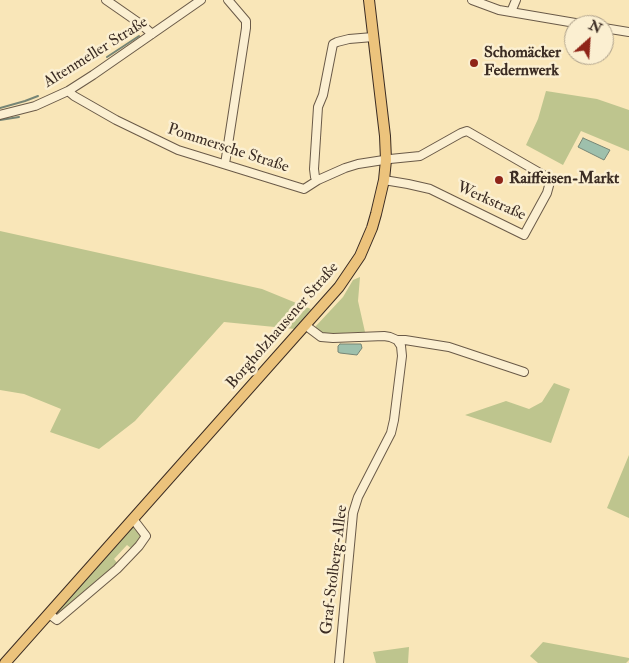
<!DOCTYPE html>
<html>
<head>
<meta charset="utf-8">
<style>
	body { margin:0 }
	#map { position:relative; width:629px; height:663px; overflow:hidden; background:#f9e6b8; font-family:"IM FELL Double Pica",serif }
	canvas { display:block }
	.north { position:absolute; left:564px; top:15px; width:50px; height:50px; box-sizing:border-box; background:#fbefd1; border:1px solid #aea18b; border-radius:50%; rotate:26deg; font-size:14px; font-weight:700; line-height:20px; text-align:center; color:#3b2c23 }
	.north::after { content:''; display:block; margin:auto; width:18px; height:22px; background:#8f2418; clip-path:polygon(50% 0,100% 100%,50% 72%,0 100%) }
</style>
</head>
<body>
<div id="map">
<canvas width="629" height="663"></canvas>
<div class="north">N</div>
</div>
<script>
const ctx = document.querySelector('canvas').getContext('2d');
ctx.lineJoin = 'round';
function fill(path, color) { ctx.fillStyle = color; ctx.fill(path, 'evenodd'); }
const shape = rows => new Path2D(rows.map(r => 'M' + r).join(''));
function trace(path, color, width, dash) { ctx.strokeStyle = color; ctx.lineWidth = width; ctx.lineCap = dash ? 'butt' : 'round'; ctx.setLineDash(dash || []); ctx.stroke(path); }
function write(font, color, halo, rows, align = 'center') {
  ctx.font = font + ' "IM FELL Double Pica",serif'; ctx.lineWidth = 5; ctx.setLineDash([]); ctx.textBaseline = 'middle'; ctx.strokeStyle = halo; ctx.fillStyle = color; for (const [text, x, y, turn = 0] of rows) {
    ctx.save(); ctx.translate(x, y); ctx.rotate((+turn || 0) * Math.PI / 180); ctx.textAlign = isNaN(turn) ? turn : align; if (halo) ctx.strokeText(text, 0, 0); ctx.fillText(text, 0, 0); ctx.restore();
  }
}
fill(shape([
	[546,91,597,99,629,110,629,151,581,131,563,165,526,145,538,119],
	[0,231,262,289,311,309,295,329,224,322,135,421,99,449,50,432,61,409,24,394,0,390],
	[360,277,358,301,365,332,322,334,315,327,343,297,353,280],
	[554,383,570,389,551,443,465,415,506,401,529,409,542,402],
	[629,455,629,518,607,508],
	[135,525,140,531,140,539,132,549,127,545,114,559,118,564,60,614,55,613,55,611],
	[543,642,629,658,629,660,626,663,538,663,530,656],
	[409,647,408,663,376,663,373,652]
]), '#bec58e');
const water = shape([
	[583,138,610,150,604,160,578,147,583,138],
	[340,344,361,344,362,348,357,355,340,353,338,352,338,346,340,344]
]);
fill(water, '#9ec0ac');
trace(water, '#768575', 1);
trace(shape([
	[107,57,139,36],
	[0,108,25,101,38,96],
	[0,120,19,117]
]), '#768575', 2);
const minor = shape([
	[106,0,142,25,152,34],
	[472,0,499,10,587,25],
	[511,12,516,0],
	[604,28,629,32],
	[68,91,74,96,116,120,178,150,304,189,318,180,345,168,358,164,390,159,420,156,461,133,467,131,547,177,550,182,547,193,524,235,430,189,408,184,384,180],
	[0,115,35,106,68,91,93,75,201,0],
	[225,164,246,28,246,21,228,0],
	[318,180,315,177,314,169,318,107,323,95,333,44,337,42,349,39,373,37],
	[305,325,321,337,333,338,384,336,390,337,397,340,405,340,449,347,524,372],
	[49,614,57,620,117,569,139,546,146,536,133,519],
	[339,663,353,513,358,497,391,433,394,420,402,356,401,346,397,340]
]);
const major = shape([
	[5,663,339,287,360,256,372,228,376,214,384,180,386,160,385,136,369,0]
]);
trace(minor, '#6a5a48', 10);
trace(major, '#3b2c23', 12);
trace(minor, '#fbefd1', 8);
trace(major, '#ecc37c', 10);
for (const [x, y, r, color] of [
	[474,63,5,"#8f2418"],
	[499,180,5,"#8f2418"]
]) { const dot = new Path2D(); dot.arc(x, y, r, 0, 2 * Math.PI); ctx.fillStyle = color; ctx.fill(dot); trace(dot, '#fbefd1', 2); }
write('16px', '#3b2c23', '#fbefd1', [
	["Altenmeller Straße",96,53,-32],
	["Pommersche Straße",228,149,18],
	["Werkstraße",491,202,24],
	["Borgholzhausener Straße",283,326,-49],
	["Graf-Stolberg-Allee",335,570,-83]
]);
write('bold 16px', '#3b2c23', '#fbefd1', [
	["Schomäcker",484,54],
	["Federnwerk",484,72],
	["Raiffeisen-Markt",509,180]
], 'left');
</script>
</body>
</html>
